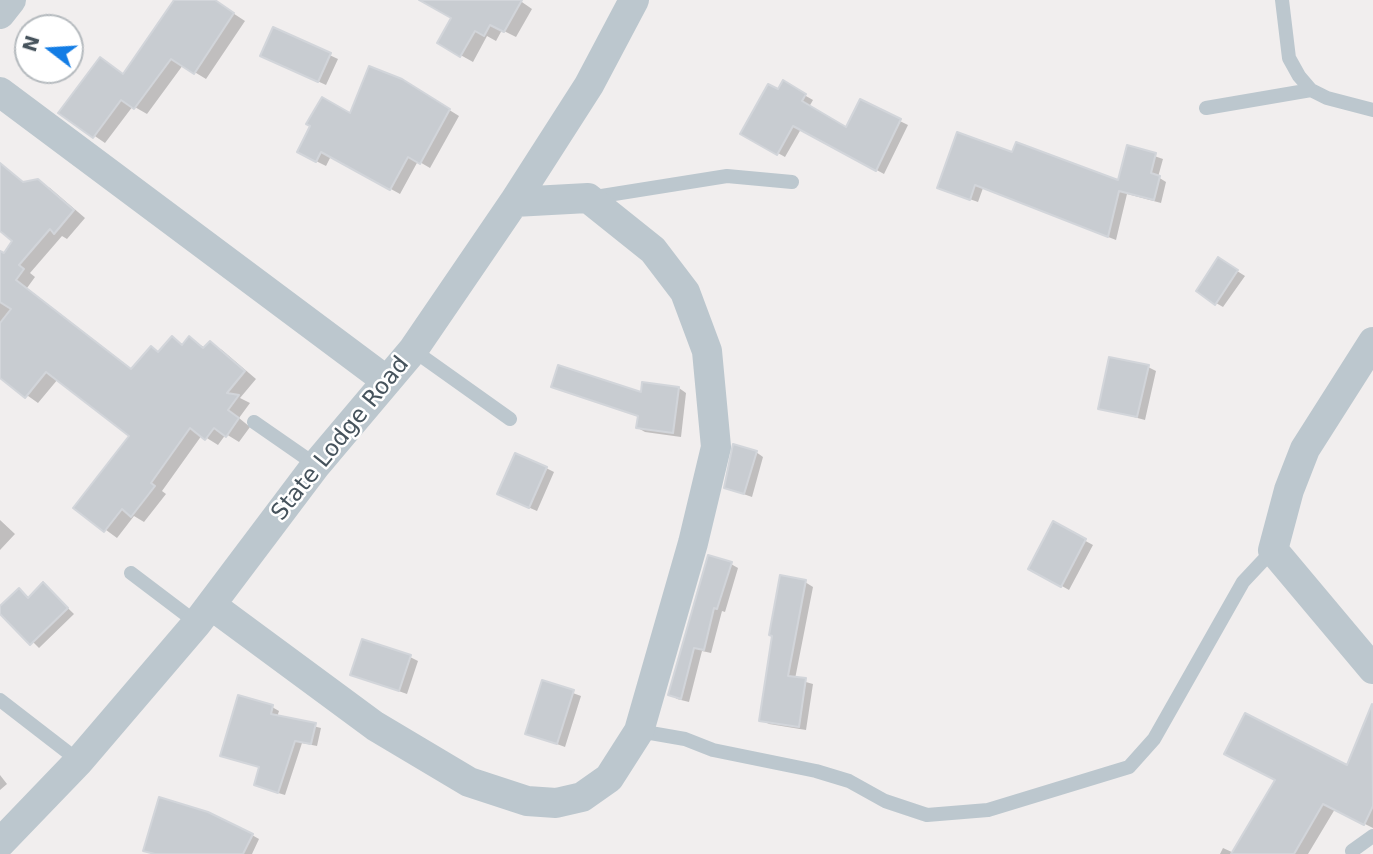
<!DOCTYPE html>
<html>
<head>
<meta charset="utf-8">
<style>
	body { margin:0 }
	#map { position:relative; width:1373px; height:854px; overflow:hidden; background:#f1eeee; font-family:"DejaVu Sans",sans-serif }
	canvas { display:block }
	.north { position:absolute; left:14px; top:14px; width:70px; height:70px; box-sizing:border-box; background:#fff; border:2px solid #b5babe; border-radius:50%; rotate:287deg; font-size:19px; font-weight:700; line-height:28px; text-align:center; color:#46535c }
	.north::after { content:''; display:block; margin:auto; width:24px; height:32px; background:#137de5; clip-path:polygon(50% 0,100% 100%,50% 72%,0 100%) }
</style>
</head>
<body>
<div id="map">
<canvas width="1373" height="854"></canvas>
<div class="north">N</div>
</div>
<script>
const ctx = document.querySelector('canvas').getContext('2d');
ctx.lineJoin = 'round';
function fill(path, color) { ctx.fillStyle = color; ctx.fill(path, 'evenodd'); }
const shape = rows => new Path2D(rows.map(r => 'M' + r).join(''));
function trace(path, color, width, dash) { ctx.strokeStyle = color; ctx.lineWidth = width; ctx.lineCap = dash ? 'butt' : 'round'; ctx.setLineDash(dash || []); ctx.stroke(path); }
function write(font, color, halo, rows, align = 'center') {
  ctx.font = font + ' "DejaVu Sans",sans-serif'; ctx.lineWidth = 5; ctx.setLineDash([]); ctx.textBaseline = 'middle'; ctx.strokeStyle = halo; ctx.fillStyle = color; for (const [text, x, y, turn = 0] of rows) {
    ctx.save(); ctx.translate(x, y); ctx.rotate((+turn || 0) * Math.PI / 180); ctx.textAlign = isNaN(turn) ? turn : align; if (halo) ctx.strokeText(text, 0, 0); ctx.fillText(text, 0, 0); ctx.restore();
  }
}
fill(shape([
	[176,0,213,0,245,21,206,79,183,65,147,114,133,106,105,143,61,113,125,75],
	[425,0,519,0,532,9,516,37,502,30,496,41,487,36,473,62,439,43,453,17],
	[274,29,338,59,326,85,269,59],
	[401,80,459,116,430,168,418,161,400,194,331,156,326,166,308,157,351,116],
	[783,83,813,100,809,107,847,130,861,102,908,125,884,174,801,129,785,157,742,133],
	[1128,147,1163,159,1158,177,1166,182,1161,203,1127,194,1116,240,983,188,978,202,947,191,1013,154,1119,182],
	[9,172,25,183,37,181,50,188,85,218,67,239,62,236,30,273,35,277,27,288,133,370,159,353,172,338,184,345,190,338,205,348,210,343,222,350,256,379,240,398,250,403,239,418,250,427,239,442,226,434,218,445,202,435,162,491,166,494,144,522,134,516,117,538,76,508,131,436,58,379,38,403,0,376,0,261,15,241,0,218,0,183],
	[1218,259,1245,276,1223,307,1216,303],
	[1148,367,1156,371,1145,420,1100,408],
	[644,384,679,388,686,393,681,437,645,432,638,428,639,417,553,386,642,394],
	[756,452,763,457,752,497,726,488],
	[546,468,554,472,537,511,507,498],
	[0,520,15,534,0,550],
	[1054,524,1093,545,1069,590,1030,568],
	[731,564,738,568,725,612,722,611,711,653,702,651,689,702,677,699,670,694],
	[805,582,813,587,795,679,813,684,806,730,769,724,761,720],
	[43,584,74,614,39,648,0,609,19,590,30,598],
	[410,657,418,661,407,694,353,675],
	[543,682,581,696,565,747,527,733],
	[272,707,279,711,277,717,321,728,317,746,302,743,285,795,262,788,261,768,222,756],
	[1362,734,1373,739,1373,828,1335,809,1308,854,1220,854,1223,848,1234,853,1348,767],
	[0,775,7,784,0,790],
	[252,835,259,839,252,854,153,854,145,850]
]), '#0003');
const building = shape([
	[174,0,215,0,234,13,194,74,171,59,134,109,121,100,93,138,58,113,100,57,123,74,174,0],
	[419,0,522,0,504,32,490,25,484,36,475,31,460,57,437,43,451,18,419,0],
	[273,27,331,53,318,82,260,56,273,27],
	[369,66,402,79,450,109,420,164,408,157,390,190,321,152,316,162,297,152,310,126,306,124,322,97,350,113,369,66],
	[783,80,806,94,802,101,846,127,860,99,901,119,876,171,793,126,777,155,740,134,768,84,778,89,783,80],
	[957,132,1012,152,1016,142,1118,180,1127,145,1156,153,1151,173,1160,176,1154,200,1119,191,1108,237,975,185,970,200,937,188,957,132],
	[0,163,23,182,38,179,74,210,54,234,50,229,19,265,24,269,16,280,131,369,151,346,158,352,172,336,182,345,189,336,203,348,210,341,245,371,227,393,239,395,228,410,239,418,226,437,214,428,205,440,190,428,151,483,155,486,131,517,122,509,104,532,73,508,129,436,46,372,25,398,0,378,0,323,11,309,0,302,0,251,4,253,12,241,0,231,0,163],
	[1218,257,1238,270,1215,305,1196,291,1218,257],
	[1109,357,1149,365,1137,417,1098,409,1109,357],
	[558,365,641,392,642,382,679,387,673,433,636,428,638,416,551,387,558,365],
	[733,444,757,451,744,494,724,488,733,444],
	[515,453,547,467,529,508,497,494,515,453],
	[1053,521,1086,539,1061,587,1028,569,1053,521],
	[708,555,732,562,717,609,714,608,704,650,694,648,681,699,668,695,708,555],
	[780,575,806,580,788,676,806,678,799,727,759,721,772,636,769,635,780,575],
	[43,582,68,608,30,645,0,614,0,606,19,588,28,598,43,582],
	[362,639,411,655,399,691,350,675,362,639],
	[542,680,574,690,557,744,525,734,542,680],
	[238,695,273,705,271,714,316,723,311,744,295,741,278,793,254,785,259,767,220,756,238,695],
	[1372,704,1373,806,1364,825,1323,804,1294,854,1231,854,1275,780,1224,754,1245,713,1347,765,1372,704],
	[159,797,208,812,253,834,243,854,155,854,143,851,159,797]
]);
fill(building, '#c8ccd1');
trace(building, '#d2d5da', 2);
trace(shape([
	[1282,0,1289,58,1299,76,1311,90,1327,98,1373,110],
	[1206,108,1311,90],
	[589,198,727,176,792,182],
	[413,350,510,419],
	[254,422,316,465],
	[131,573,197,623],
	[0,700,79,761],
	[639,731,685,739,713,750,816,771,849,781,885,801,927,815,988,810,1129,767,1154,739,1243,582,1273,550],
	[1352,851,1373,836]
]), '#bcc7ce', 14);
trace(shape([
	[0,14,11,0],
	[0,92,387,381],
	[1373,342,1305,449,1289,490,1273,550,1373,669],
	[211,605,375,726,469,782,527,801,556,803,582,797,609,778,639,731,693,543,716,447,707,351,685,292,653,250,588,198,514,202],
	[0,843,79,761,197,623,316,465,413,350,514,202,589,85,634,0]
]), '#bcc7ce', 30);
write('23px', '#46535c', '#fff', [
	["State Lodge Road",341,439,-51]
]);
</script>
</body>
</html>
